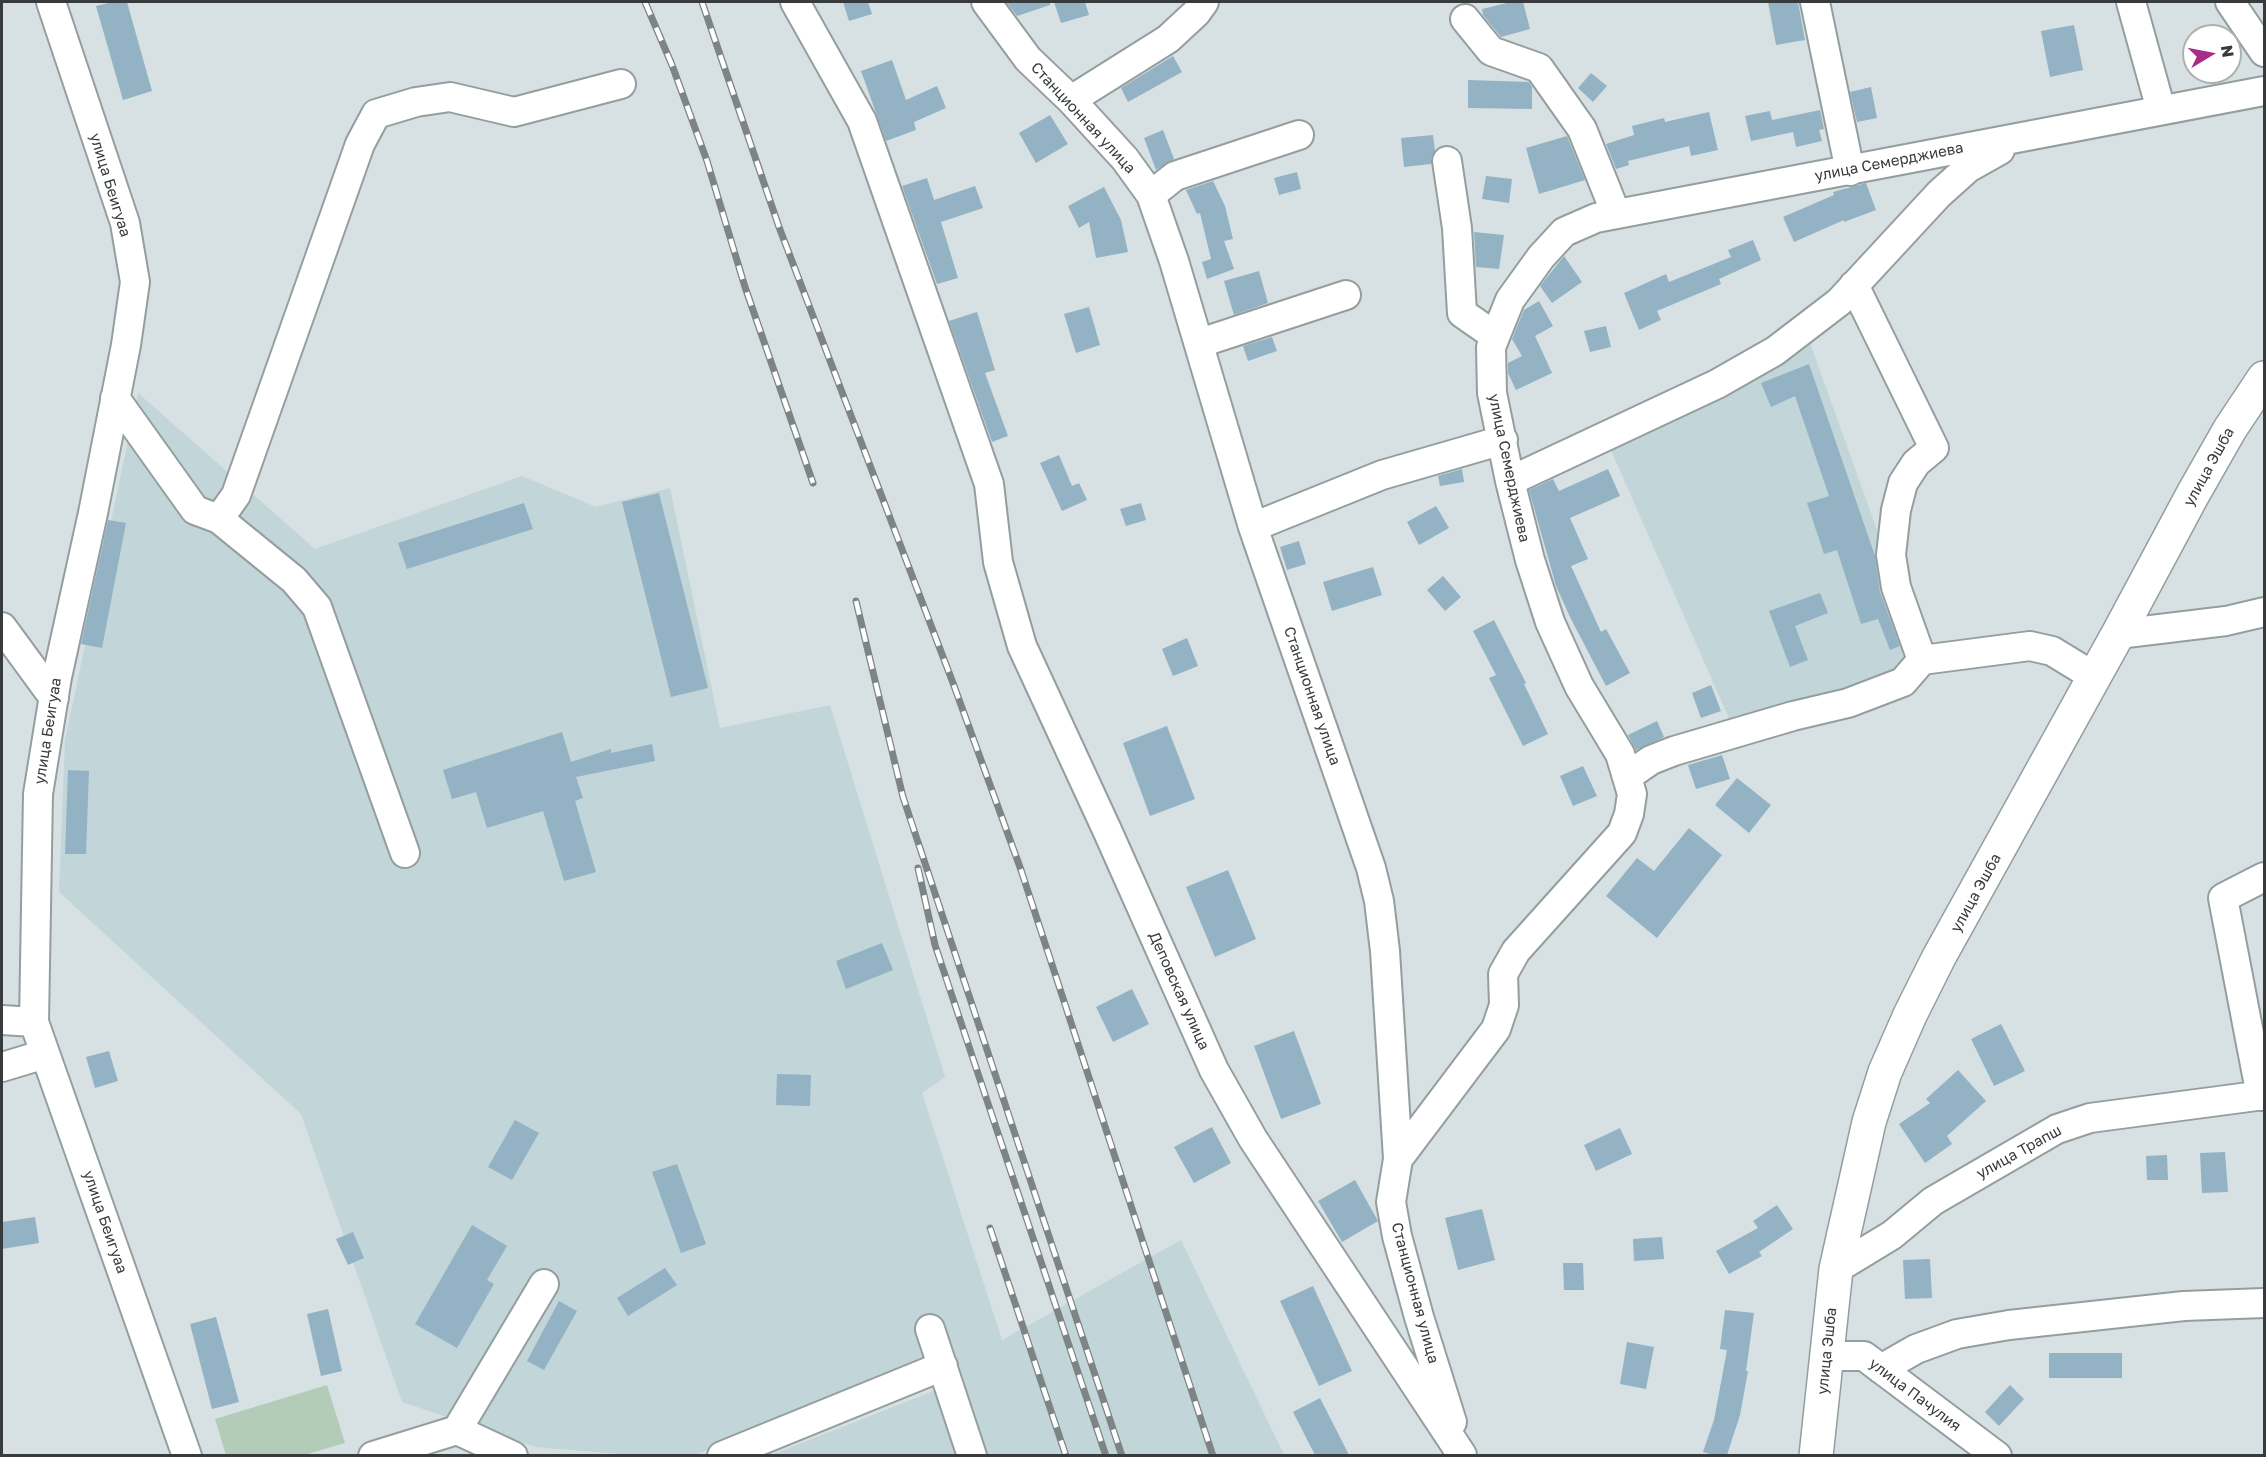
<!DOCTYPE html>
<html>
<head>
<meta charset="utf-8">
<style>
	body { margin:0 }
	#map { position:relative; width:2266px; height:1457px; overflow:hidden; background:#d7e1e3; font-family:"Golos Text",sans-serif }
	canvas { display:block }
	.frame { position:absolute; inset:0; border:3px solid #373b3c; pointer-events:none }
	.north { position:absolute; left:2182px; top:24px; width:60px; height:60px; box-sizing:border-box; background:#fff; border:2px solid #afb1b1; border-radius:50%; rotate:80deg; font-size:16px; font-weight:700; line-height:24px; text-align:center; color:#373b3c }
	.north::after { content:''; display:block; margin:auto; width:21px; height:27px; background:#a72e84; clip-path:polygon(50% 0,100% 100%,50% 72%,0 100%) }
</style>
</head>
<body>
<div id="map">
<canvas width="2266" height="1457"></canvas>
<div class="frame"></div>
<div class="north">N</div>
</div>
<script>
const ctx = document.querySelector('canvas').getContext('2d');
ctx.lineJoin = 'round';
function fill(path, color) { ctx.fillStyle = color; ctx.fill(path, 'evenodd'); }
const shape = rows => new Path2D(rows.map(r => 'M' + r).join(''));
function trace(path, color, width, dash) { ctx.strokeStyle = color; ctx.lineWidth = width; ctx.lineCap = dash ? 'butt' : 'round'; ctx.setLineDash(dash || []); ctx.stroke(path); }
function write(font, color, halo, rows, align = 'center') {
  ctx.font = font + ' "Golos Text",sans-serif'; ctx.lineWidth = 5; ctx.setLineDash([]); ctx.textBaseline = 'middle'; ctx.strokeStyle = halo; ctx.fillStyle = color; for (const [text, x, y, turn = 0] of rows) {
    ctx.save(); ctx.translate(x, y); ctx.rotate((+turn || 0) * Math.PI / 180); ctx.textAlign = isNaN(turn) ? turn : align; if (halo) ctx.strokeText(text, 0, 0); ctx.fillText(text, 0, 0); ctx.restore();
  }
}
fill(shape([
	[1810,343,1926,667,1735,732,1610,448,1766,372],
	[138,393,315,549,522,476,596,507,670,488,720,728,830,705,945,1077,922,1093,1002,1340,1181,1240,1284,1455,771,1455,964,1379,955,1358,694,1455,631,1455,536,1447,402,1402,301,1114,59,892,65,740]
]), '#c2d5d8');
fill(shape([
	[327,1385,345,1443,304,1455,226,1455,215,1419]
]), '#b2ccb8');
fill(shape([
	[113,2,127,2,152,91,123,100,96,6],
	[843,2,868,2,872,14,849,21],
	[1006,2,1050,2,1050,5,1017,16],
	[1054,2,1085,2,1089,15,1061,23],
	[1511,2,1523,2,1530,29,1501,37,1483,15,1482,9],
	[1768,2,1798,2,1805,40,1776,45],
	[2074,25,2083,70,2050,77,2041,31],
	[1173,56,1182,72,1128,102,1121,88],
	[892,60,906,100,937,86,946,108,914,122,916,130,886,141,861,71],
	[1591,73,1607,86,1593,102,1578,88],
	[1468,80,1529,82,1532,87,1532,109,1468,108],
	[1871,87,1877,118,1857,122,1850,92],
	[1820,110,1824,129,1819,130,1822,141,1796,147,1793,132,1751,141,1745,116,1770,111,1772,120],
	[1709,112,1718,150,1691,156,1689,146,1628,161,1629,165,1616,169,1606,144,1634,135,1632,126,1664,118,1665,122],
	[1050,115,1068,144,1036,163,1019,133],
	[1163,130,1174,159,1156,170,1144,138],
	[1433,135,1435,151,1432,156,1431,164,1404,167,1401,138],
	[1567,136,1585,180,1539,194,1526,148],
	[1297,172,1301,189,1279,195,1274,178],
	[1486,176,1512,179,1509,203,1482,199],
	[927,178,934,200,975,186,983,208,941,222,958,278,937,284,902,186],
	[1213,181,1225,206,1233,239,1224,241,1234,269,1207,279,1202,262,1211,259,1200,213,1197,214,1186,190],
	[1866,183,1876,210,1844,222,1844,220,1794,242,1783,217,1834,195,1833,192],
	[1104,187,1121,220,1128,252,1096,258,1089,222,1079,228,1068,206],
	[1474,232,1504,235,1499,269,1476,267],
	[1753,240,1761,260,1719,279,1721,284,1657,311,1661,320,1639,330,1624,293,1666,274,1669,282,1731,257,1728,250],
	[1564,256,1582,282,1552,303,1540,286],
	[1259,271,1268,303,1234,315,1224,281],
	[1539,301,1553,326,1535,336,1552,373,1516,390,1508,373,1508,363,1522,356,1512,339,1524,310],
	[1089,307,1100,345,1076,353,1064,314],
	[977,312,995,370,985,373,1008,436,992,442,949,321],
	[1606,326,1611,347,1590,352,1584,331],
	[1272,337,1277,351,1248,361,1243,346],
	[1809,364,1875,556,1880,592,1900,646,1890,650,1878,619,1861,624,1837,550,1824,554,1807,503,1829,496,1795,396,1771,407,1761,383],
	[1059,455,1072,486,1079,483,1087,500,1062,511,1040,463],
	[1462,469,1464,482,1440,486,1438,476],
	[1608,469,1620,496,1570,518,1588,559,1571,566,1601,632,1606,629,1630,673,1606,686,1571,619,1556,586,1529,490,1553,479,1559,491],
	[659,493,708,688,671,697,622,502],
	[524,503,533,529,407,569,398,543],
	[1141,503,1146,520,1126,526,1120,509],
	[1436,506,1449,528,1419,545,1407,522],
	[108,520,126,523,102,648,81,644],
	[1299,541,1306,564,1287,570,1280,547],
	[1373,567,1382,595,1332,611,1323,582],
	[1443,576,1461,597,1445,611,1427,590],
	[1820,593,1828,613,1795,626,1808,660,1790,667,1769,611],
	[1494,620,1526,683,1524,684,1548,734,1523,746,1489,678,1496,675,1473,631],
	[1187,638,1198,666,1173,676,1162,649],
	[1711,685,1721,711,1701,718,1692,693],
	[1657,721,1664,737,1636,750,1628,735],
	[1167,726,1195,799,1150,816,1123,743],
	[562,732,571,762,611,749,611,753,652,744,655,761,576,777,583,798,575,801,596,872,564,881,543,811,487,828,476,792,452,799,443,770],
	[1722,755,1730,779,1696,789,1688,765],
	[1583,766,1597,796,1573,806,1560,776],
	[68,770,89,771,86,854,65,854],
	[1737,778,1771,805,1749,833,1715,805],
	[1689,828,1722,855,1657,938,1606,896,1637,858,1654,871],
	[1228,870,1256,939,1215,957,1186,887],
	[882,943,893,970,846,989,836,961],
	[1132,989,1149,1024,1113,1042,1096,1007],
	[2001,1024,2025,1071,1994,1086,1971,1039],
	[1294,1031,1321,1104,1281,1119,1254,1046],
	[109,1051,118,1081,95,1088,86,1057],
	[1958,1070,1986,1101,1947,1136,1952,1144,1925,1163,1899,1124,1930,1103,1926,1099],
	[777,1074,811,1075,810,1106,776,1105],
	[515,1120,539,1133,512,1180,488,1167],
	[1212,1127,1231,1163,1194,1183,1174,1147],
	[1620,1128,1632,1154,1596,1171,1584,1145],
	[2225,1152,2228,1192,2202,1193,2200,1153],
	[2167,1155,2168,1180,2147,1180,2146,1156],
	[677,1164,706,1244,681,1253,652,1172],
	[1355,1180,1378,1221,1342,1242,1318,1201],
	[1777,1205,1793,1229,1759,1252,1762,1256,1729,1274,1716,1251,1758,1228,1753,1221],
	[1482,1209,1495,1260,1458,1270,1445,1218],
	[35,1217,39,1243,2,1249,2,1222],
	[472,1225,507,1246,487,1280,494,1284,457,1348,415,1324],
	[353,1232,364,1258,348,1265,336,1239],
	[1662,1237,1664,1259,1634,1261,1633,1239],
	[1930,1259,1932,1298,1905,1299,1903,1260],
	[1563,1263,1583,1263,1584,1290,1564,1290],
	[665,1268,677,1285,628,1316,617,1298],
	[1313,1286,1352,1371,1319,1386,1280,1301],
	[559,1301,577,1311,544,1370,527,1361],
	[328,1309,342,1371,321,1376,307,1314],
	[1725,1310,1754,1313,1746,1371,1748,1371,1740,1415,1727,1455,1714,1455,1703,1452,1714,1420,1727,1350,1720,1349],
	[216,1317,239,1402,212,1409,190,1324],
	[1627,1342,1654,1347,1646,1389,1620,1384],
	[2049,1353,2122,1353,2122,1378,2049,1378],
	[2010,1385,2024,1399,1999,1426,1985,1412],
	[1320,1398,1349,1455,1315,1455,1293,1412]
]), '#93b2c4');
const minor = shape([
	[51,2,125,223,135,282,126,345,93,513,57,677,38,794,34,1022,187,1456],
	[795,2,862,121,989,484,998,562,1022,646,1107,830,1214,1070,1253,1139,1462,1455],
	[986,2,1028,59,1071,100,1125,159,1151,195,1174,261,1253,527,1371,868,1379,901,1385,951,1398,1159,1391,1202,1397,1236,1419,1317,1452,1422],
	[1815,2,1850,171],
	[2131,2,2161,110],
	[2230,2,2264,52],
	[1465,19,1491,51,1539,68,1582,129,1616,214],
	[1071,100,1168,39,1196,13,1204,2],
	[1447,161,1457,228,1462,313,1495,336],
	[1151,195,1175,176,1299,135],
	[1854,285,1934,448,1916,463,1903,483,1896,510,1891,555,1896,587,1922,660],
	[1200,343,1346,295],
	[115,398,195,510,219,519,236,495,360,144,376,114,416,102,450,97,514,112,621,84],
	[1510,481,1717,384,1775,351,1839,302,1939,194,1968,168,2000,150],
	[219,519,294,580,317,607,405,853],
	[1253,527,1382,475,1503,440],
	[2,627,54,698],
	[2118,634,2226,621,2264,612],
	[1628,776,1651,760,1674,751,1793,716,1848,703,1903,682,1922,660,2030,646,2052,651,2093,676],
	[2,1020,34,1022],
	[2,1067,45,1054],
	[2261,1096,2223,898,2264,877],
	[1398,1159,1496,1029,1504,1005,1503,974,1516,951,1622,833,1629,814,1632,794,1620,754,1579,686,1550,622,1530,560,1510,481,1492,393,1491,347,1510,300,1541,257,1564,232,1596,218,2264,91],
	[1836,1269,1892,1235,1933,1201,2057,1129,2090,1118,2264,1095],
	[930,1329,972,1456],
	[1827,1356,1864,1356,1997,1456],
	[1881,1369,1916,1349,1957,1334,2009,1325,2184,1306,2264,1303],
	[457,1430,544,1284],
	[373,1456,457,1430,513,1456],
	[722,1456,943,1366]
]);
const highway = shape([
	[1816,1456,1836,1269,1869,1122,1885,1072,1910,1015,1939,957,2118,634,2193,494,2230,429,2264,378]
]);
trace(minor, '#949e9f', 32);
trace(highway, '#949e9f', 36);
trace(minor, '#fff', 28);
trace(highway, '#fff', 33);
const rail = shape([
	[645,2,672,65,707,161,745,287,813,483],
	[702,2,779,227,953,683,1021,870,1213,1456],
	[856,601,903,797,1122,1456],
	[918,868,935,945,1106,1456],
	[990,1228,1066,1456]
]);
trace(rail, '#7d8485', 7);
trace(rail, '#fff', 4.5, [14]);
write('15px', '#373b3c', '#fff', [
	["Станционная улица",1083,118,47],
	["улица Семерджиева",1889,162,-11],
	["улица Беигуаа",110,185,73],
	["улица Эшба",2209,467,-61],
	["улица Семерджиева",1509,468,78],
	["Станционная улица",1312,696,71],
	["улица Беигуаа",48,731,-81],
	["улица Эшба",1976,893,-61],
	["Деповская улица",1179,991,66],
	["улица Трапш",2019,1152,-29],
	["улица Беигуаа",105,1222,71],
	["Станционная улица",1415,1293,75],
	["улица Эшба",1827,1351,-84],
	["улица Пачулия",1915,1395,37]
]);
</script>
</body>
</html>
